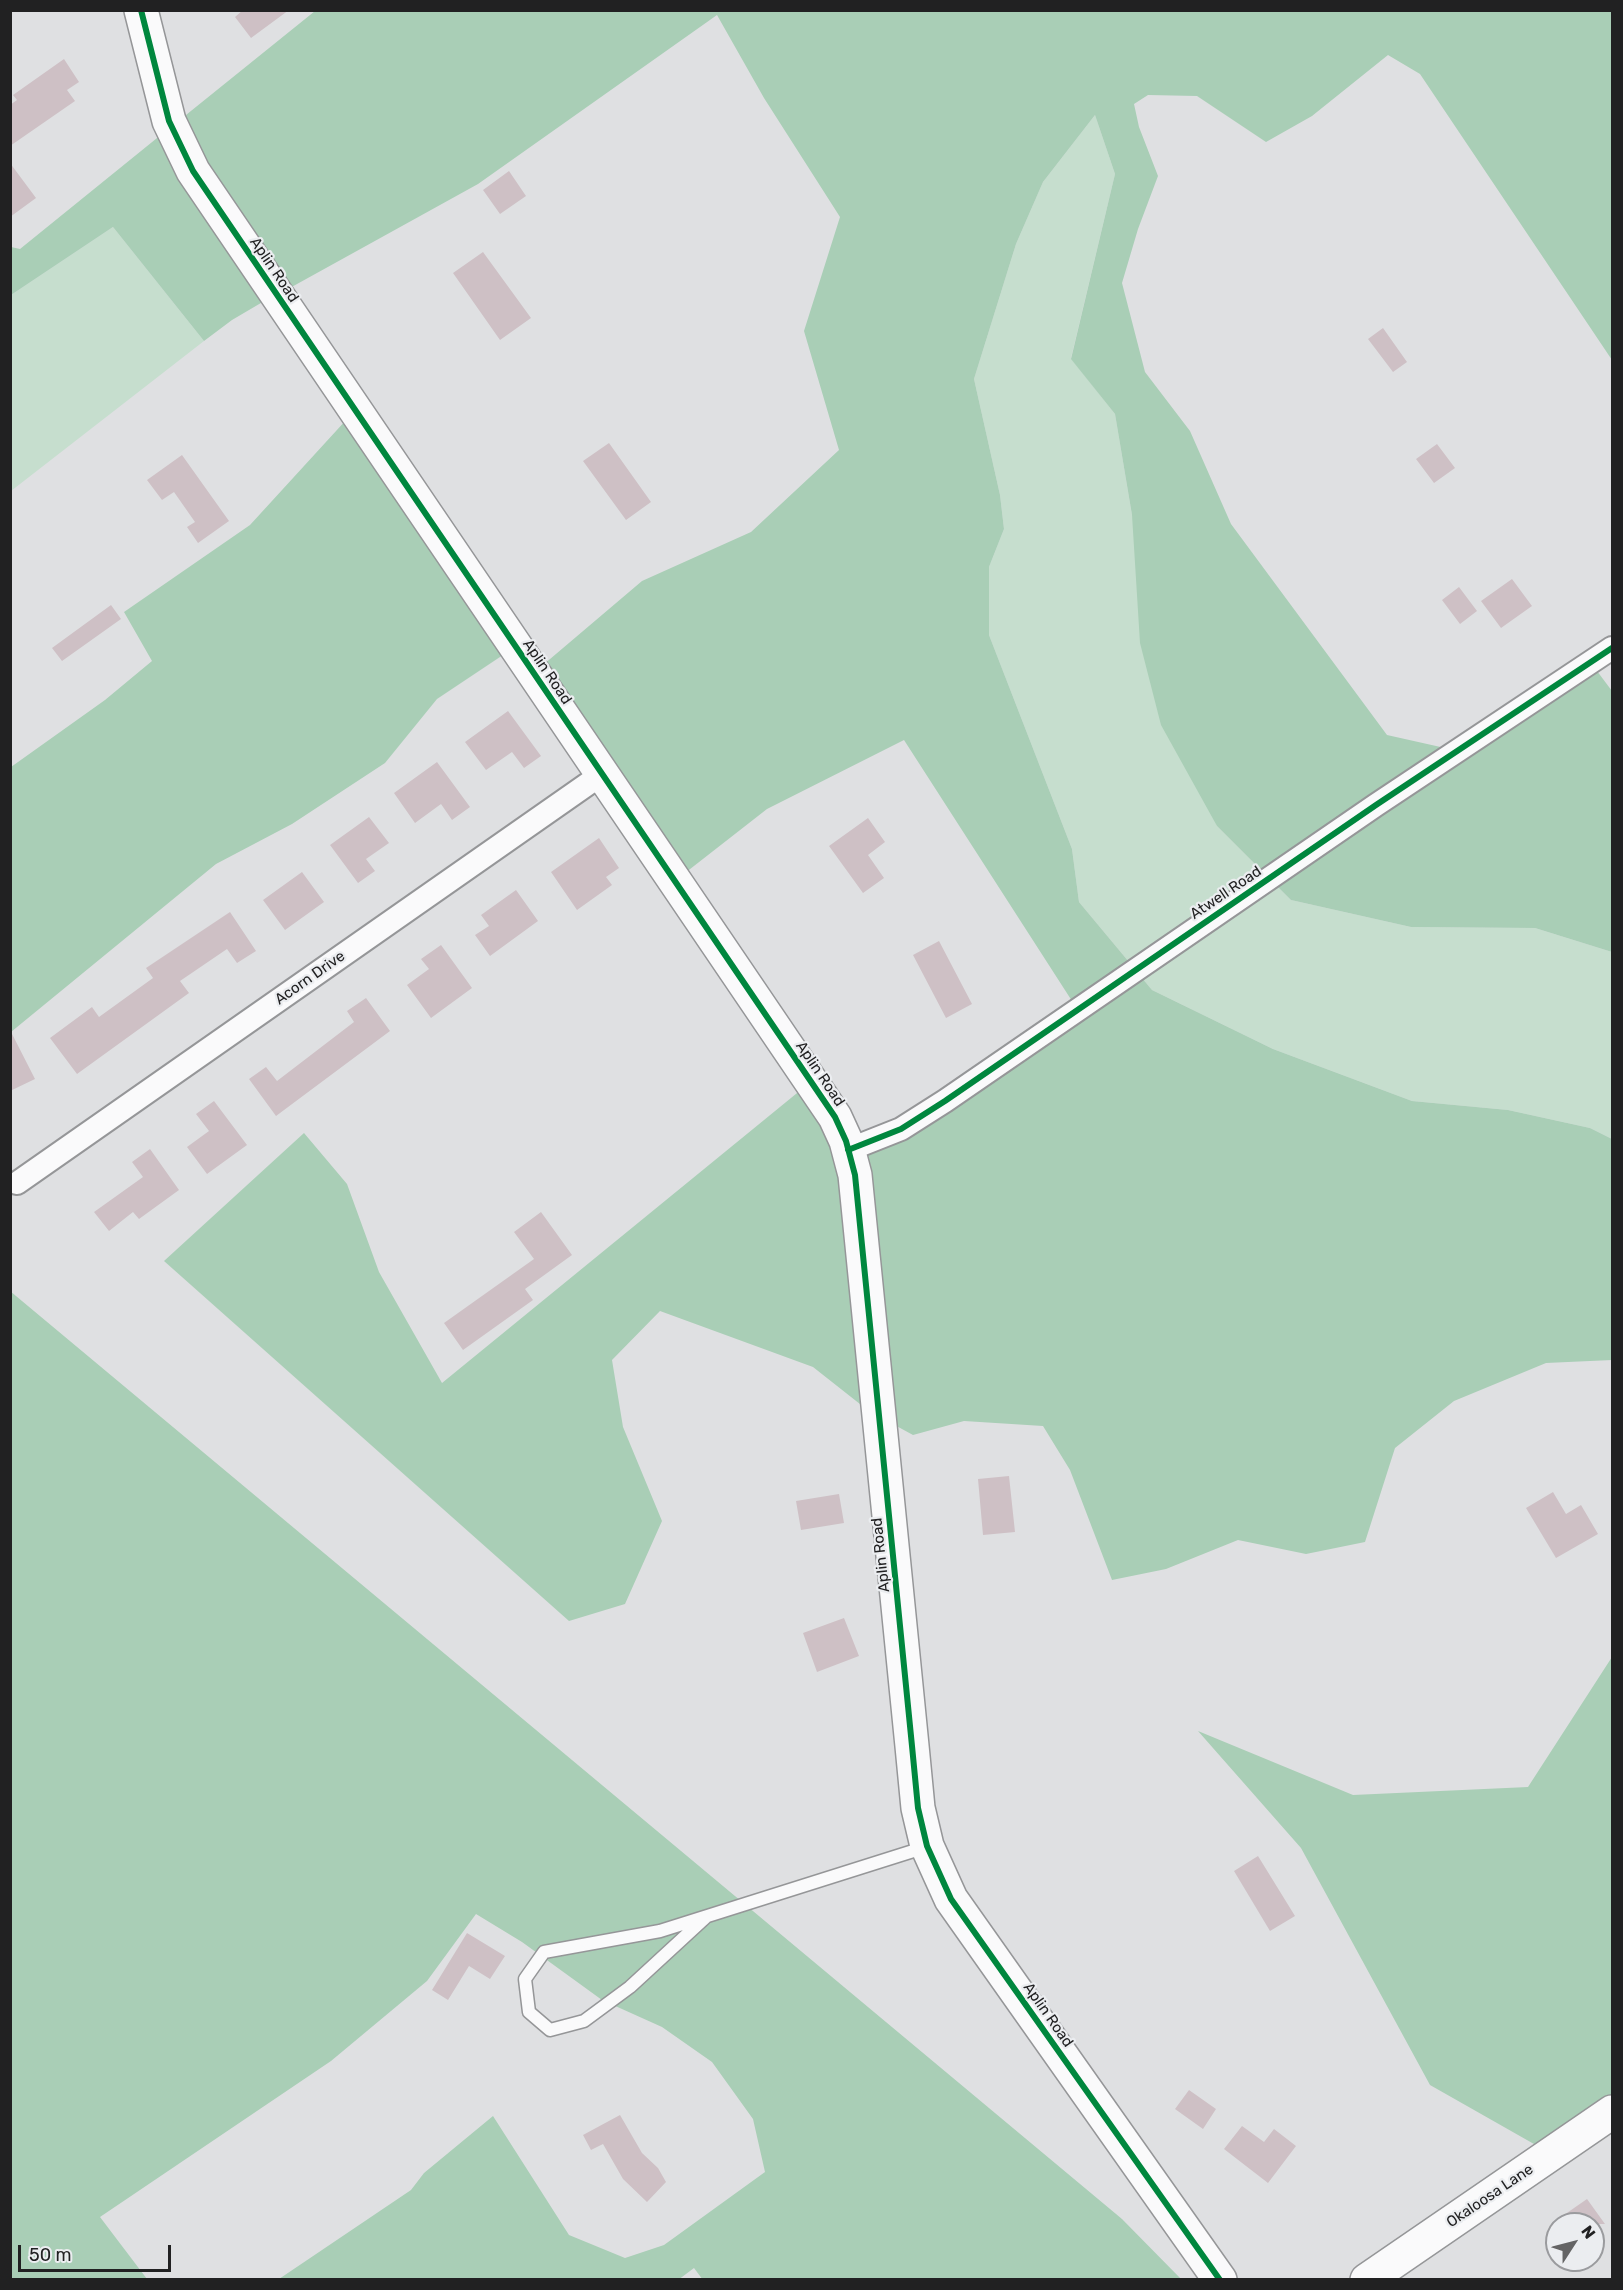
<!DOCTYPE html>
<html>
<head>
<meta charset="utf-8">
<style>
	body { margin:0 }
	#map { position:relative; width:1623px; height:2290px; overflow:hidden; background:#dfe0e2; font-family:Rubik,sans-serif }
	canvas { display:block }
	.frame { position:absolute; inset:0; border:12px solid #212122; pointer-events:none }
	.north { position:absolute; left:1545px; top:2212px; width:60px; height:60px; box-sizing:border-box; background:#ebedf0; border:2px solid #9a9b9e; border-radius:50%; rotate:54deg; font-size:16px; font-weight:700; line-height:24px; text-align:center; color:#212122 }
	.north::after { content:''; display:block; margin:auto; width:21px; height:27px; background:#646465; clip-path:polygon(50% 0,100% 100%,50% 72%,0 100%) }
	.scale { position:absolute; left:18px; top:2245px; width:153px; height:27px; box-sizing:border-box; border:3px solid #212122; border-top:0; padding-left:8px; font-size:18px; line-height:21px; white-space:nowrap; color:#212122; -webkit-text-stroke:4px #ebedf0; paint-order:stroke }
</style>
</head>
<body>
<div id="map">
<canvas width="1623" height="2290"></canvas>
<div class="frame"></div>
<div class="north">N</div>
<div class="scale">50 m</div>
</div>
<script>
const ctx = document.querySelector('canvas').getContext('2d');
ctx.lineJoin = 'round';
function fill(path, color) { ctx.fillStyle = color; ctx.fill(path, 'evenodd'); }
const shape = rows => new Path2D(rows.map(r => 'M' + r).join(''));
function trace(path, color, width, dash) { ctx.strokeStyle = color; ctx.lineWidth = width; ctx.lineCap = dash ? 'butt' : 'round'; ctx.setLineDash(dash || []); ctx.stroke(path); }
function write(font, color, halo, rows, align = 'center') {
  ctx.font = font + ' Rubik,sans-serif'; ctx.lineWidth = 4.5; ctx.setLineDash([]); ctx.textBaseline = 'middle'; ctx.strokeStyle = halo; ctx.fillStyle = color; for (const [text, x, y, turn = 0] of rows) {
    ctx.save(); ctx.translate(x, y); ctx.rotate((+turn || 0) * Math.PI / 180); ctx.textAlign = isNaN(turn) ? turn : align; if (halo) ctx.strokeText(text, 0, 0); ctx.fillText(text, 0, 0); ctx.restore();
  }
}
fill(shape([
	[1095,115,1115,174,1071,358,1115,414,1132,515,1217,826,1262,871,1129,962,1079,902,1072,849,989,635,989,567,1004,529,1000,495,974,379,1016,244,1043,182],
	[113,227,204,341,11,491,11,295],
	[1277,886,1291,900,1411,927,1535,928,1612,952,1612,1139,1590,1128,1508,1110,1412,1101,1273,1049,1152,990,1142,978]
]), '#c6dece');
fill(shape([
	[315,11,1612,11,1612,360,1420,74,1388,55,1312,116,1266,142,1197,96,1148,95,1134,104,1139,127,1158,176,1138,229,1122,283,1145,372,1190,431,1231,524,1387,735,1445,748,1262,871,1217,826,1161,725,1140,643,1132,515,1115,414,1071,359,1115,174,1095,115,1043,182,1016,244,974,379,1000,495,1004,529,989,567,989,635,1072,849,1079,902,1129,962,1072,1001,904,740,767,809,685,873,543,665,642,581,751,532,839,450,804,331,840,217,764,98,717,15,478,184,288,289,203,164,181,119],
	[162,134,266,300,232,320,204,341,113,227,11,295,11,247,20,249],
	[347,419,506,653,437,699,385,763,292,824,216,864,11,1032,11,767,105,700,152,661,124,612,250,525],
	[1597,671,1612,691,1612,952,1535,928,1411,927,1291,900,1277,886],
	[1142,978,1152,990,1273,1049,1412,1101,1508,1110,1590,1128,1612,1139,1612,1360,1546,1363,1454,1401,1395,1448,1365,1542,1306,1554,1238,1540,1166,1569,1112,1580,1070,1470,1043,1426,964,1421,913,1435,891,1423,862,1156],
	[802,1089,825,1123,844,1178,865,1408,813,1367,660,1311,612,1360,623,1427,662,1521,625,1604,569,1621,164,1261,304,1133,347,1184,379,1272,442,1383],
	[10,1291,1122,2219,1181,2279,703,2280,694,2268,678,2280,279,2279,411,2190,424,2173,493,2116,569,2235,625,2258,664,2245,765,2172,753,2119,712,2062,662,2027,602,2000,522,1942,476,1914,427,1981,331,2061,100,2217,147,2279,11,2279],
	[1612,1657,1612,2099,1541,2148,1430,2085,1301,1848,1198,1731,1353,1795,1528,1787]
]), '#a9ceb6');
fill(shape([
	[243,10,289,10,251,38,235,17],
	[64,59,79,82,67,90,75,101,10,146,10,105,17,100,13,95],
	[10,163,36,198,10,217],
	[509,171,526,196,500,214,483,190],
	[483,252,531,318,500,340,453,273],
	[1383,328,1407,362,1393,372,1368,339],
	[609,443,651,502,626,520,583,461],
	[1437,444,1455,468,1434,483,1416,459],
	[182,455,229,521,198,543,187,527,195,522,174,492,162,500,147,480],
	[1512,579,1532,606,1501,628,1481,601],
	[1459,587,1477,611,1460,624,1442,600],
	[111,605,121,619,62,661,52,648],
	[508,711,541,756,524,768,512,752,486,770,465,742],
	[437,762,470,807,452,820,441,804,415,823,394,793],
	[369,817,389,843,366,859,375,871,358,883,330,845],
	[868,818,885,842,868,855,884,878,863,893,829,846],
	[599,838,619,868,606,877,612,885,577,910,551,872],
	[302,872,324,902,285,930,263,900],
	[516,890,538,921,490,956,475,935,489,926,481,915],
	[230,912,256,951,237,963,227,949,180,981,189,993,77,1074,50,1038,92,1007,99,1017,153,978,146,968],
	[939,941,972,1004,946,1018,913,955],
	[441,945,472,988,431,1018,407,985,429,969,421,959],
	[366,998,390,1031,276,1116,249,1079,266,1067,277,1081,354,1022,347,1011],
	[10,1030,35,1079,10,1091],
	[214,1101,247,1145,207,1174,187,1147,209,1131,196,1114],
	[150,1149,179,1190,139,1219,133,1212,109,1231,94,1212,143,1177,132,1162],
	[541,1212,572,1255,525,1289,533,1300,463,1350,444,1323,534,1259,514,1232],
	[1009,1476,1015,1532,983,1535,978,1479],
	[1553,1492,1566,1514,1581,1505,1598,1534,1556,1558,1526,1508],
	[839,1494,844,1523,801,1530,796,1501],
	[844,1618,859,1656,817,1672,803,1633],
	[1258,1856,1295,1916,1270,1931,1234,1871],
	[467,1933,505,1956,490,1979,469,1966,448,2000,432,1990],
	[1189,2090,1216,2109,1203,2129,1175,2109],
	[620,2115,642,2153,658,2168,666,2182,647,2202,623,2179,603,2144,591,2150,583,2135],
	[1242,2126,1264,2142,1274,2129,1296,2146,1268,2183,1224,2149],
	[1587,2199,1605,2224,1551,2224]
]), '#cec0c5');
const lane = shape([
	[706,1917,630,1987,584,2021,550,2030,529,2012,525,1979,544,1952,660,1931,926,1847]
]);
const street = shape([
	[848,1150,901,1129,945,1101,1376,805,1612,648],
	[17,1183,602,774]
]);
const secondary = shape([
	[141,10,169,121,193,171,835,1117,846,1141,855,1175,912,1746,918,1808,927,1846,951,1899,1220,2280],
	[1367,2280,1612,2112]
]);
trace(lane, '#959698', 15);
trace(street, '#959698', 26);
trace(secondary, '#959698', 36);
trace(lane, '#fafafb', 12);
trace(street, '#fafafb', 22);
trace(secondary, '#fafafb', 33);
trace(shape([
	[141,10,169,121,193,171,835,1117,846,1141,855,1175,912,1746,918,1808,927,1846,951,1899,1220,2280],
	[848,1150,901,1129,945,1101,1376,805,1612,648]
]), '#00873e', 6);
write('15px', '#212122', '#ebedf0', [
	["Aplin Road",274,270,56],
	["Aplin Road",547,672,56],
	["Atwell Road",1226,893,-34],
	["Acorn Drive",310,978,-35],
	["Aplin Road",820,1074,56],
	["Aplin Road",881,1555,-96],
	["Aplin Road",1048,2015,55],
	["Okaloosa Lane",1490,2196,-34]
]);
</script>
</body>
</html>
